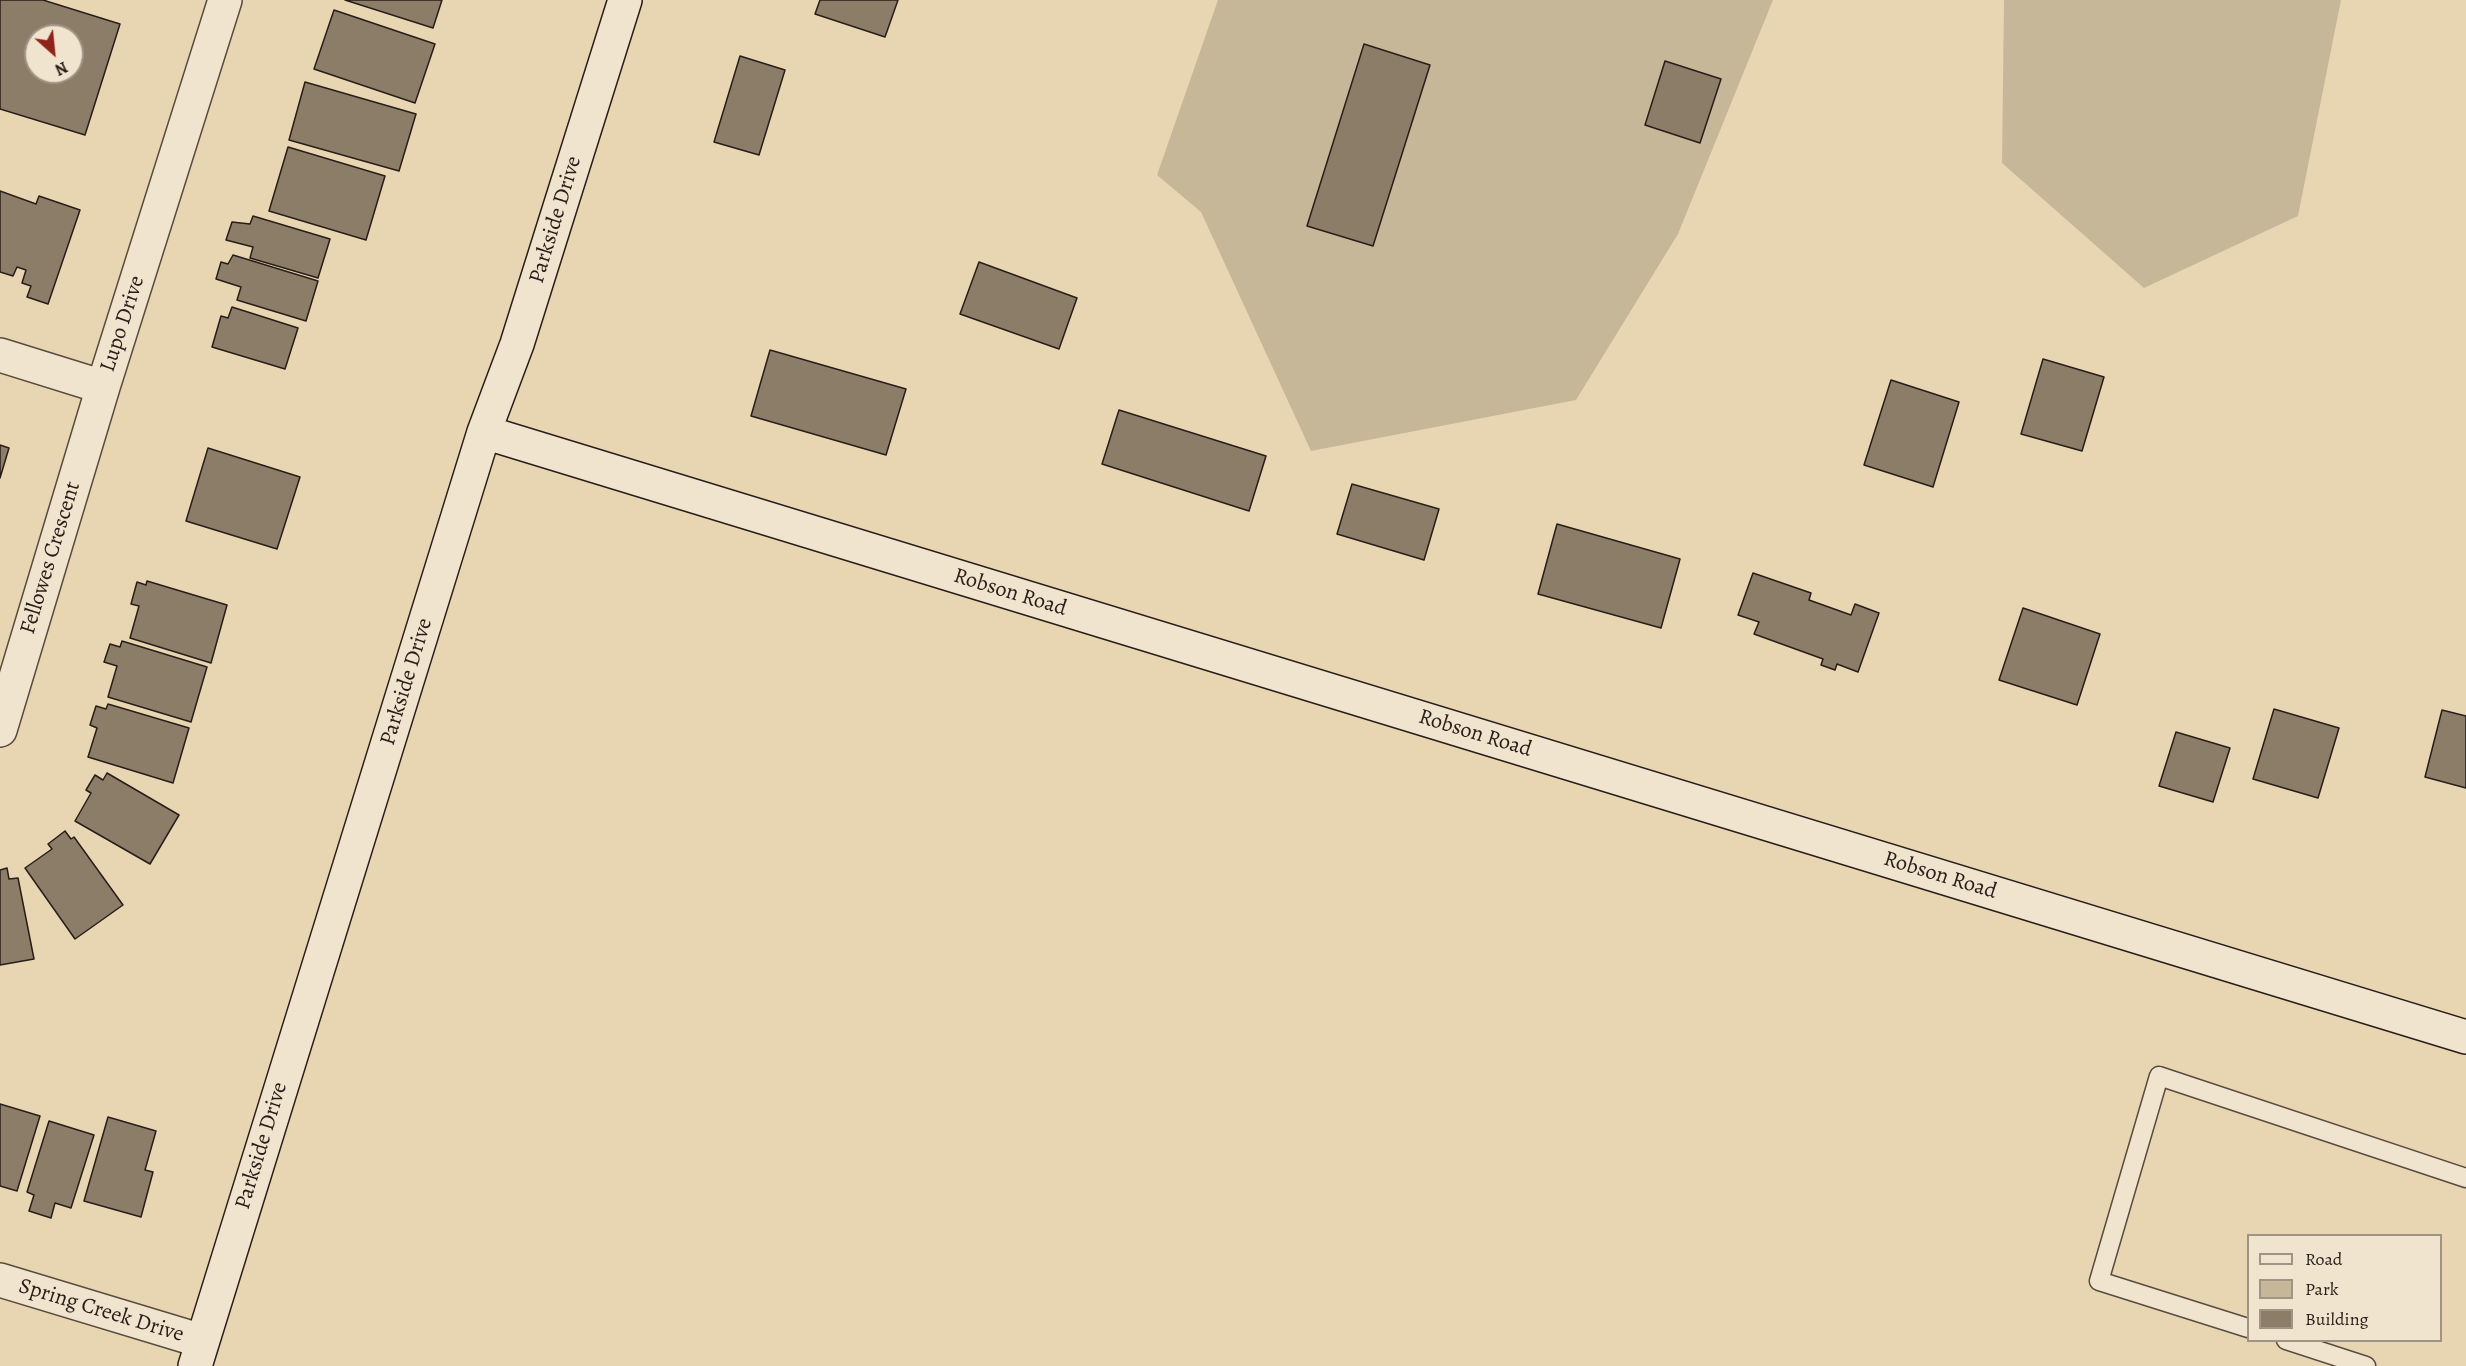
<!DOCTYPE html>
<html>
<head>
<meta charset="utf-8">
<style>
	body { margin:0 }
	#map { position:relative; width:2466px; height:1366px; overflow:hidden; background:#e8d6b3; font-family:Alegreya,serif }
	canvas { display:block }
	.legend { position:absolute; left:2247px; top:1234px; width:195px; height:108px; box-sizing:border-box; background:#f0e4ce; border:2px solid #a09485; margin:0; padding:8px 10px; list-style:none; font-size:18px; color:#281d18 }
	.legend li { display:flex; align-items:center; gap:12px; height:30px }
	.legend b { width:30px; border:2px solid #a09485 }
	.north { position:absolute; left:24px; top:24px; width:60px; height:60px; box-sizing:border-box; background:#f0e4ce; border:2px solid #a09485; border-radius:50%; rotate:153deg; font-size:16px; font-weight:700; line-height:24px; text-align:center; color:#281d18 }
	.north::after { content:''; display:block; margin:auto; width:21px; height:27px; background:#8f2418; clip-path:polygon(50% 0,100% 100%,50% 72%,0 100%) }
</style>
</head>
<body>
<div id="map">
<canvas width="2466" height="1366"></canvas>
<ul class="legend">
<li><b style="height:8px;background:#f0e4ce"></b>Road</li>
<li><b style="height:16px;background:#c7b799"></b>Park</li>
<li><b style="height:16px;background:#8c7d69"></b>Building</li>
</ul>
<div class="north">N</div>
</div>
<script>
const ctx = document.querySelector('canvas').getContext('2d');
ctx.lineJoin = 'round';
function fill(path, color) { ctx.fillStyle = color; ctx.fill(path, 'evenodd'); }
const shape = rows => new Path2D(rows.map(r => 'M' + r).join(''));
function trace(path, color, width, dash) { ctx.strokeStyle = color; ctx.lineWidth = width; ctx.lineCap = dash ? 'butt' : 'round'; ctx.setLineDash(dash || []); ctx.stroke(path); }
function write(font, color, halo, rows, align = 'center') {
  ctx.font = font + ' Alegreya,serif'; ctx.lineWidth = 5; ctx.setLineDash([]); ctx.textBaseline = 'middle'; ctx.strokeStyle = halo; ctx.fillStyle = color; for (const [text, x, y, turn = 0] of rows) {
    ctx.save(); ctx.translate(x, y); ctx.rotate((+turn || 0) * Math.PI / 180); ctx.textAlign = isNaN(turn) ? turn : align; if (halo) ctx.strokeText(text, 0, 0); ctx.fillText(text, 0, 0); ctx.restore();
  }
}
fill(shape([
	[1218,0,1773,0,1678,234,1576,400,1311,451,1201,212,1157,175],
	[2004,0,2341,0,2298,216,2144,288,2002,163]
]), '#c7b799');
const building = shape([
	[0,0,43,0,120,24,85,135,0,109,0,0],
	[36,36,72,36,72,72,36,72,36,36],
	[345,0,442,0,433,28,345,0],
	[820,0,898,0,885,37,815,14,820,0],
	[334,10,435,44,415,103,314,69,334,10],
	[1364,44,1430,65,1373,246,1307,226,1364,44],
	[740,56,785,70,759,155,714,142,740,56],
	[1665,61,1721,79,1700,143,1645,125,1665,61],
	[305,82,416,114,399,171,289,140,305,82],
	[288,147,385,176,366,240,269,211,288,147],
	[0,191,36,204,39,196,80,210,48,304,27,297,31,286,22,283,26,270,17,267,13,276,0,272,0,191],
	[253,216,330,239,318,278,250,258,253,247,226,240,232,222,250,224,253,216],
	[233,255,318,281,306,321,237,300,241,287,216,279,221,262,228,264,233,255],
	[979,262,1077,298,1059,349,960,314,979,262],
	[232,307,298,328,285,369,212,347,221,316,228,318,232,307],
	[770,350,906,389,886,455,751,416,770,350],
	[2043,359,2104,377,2082,451,2021,434,2043,359],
	[1891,380,1959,402,1933,487,1864,465,1891,380],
	[1119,410,1266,456,1249,511,1102,464,1119,410],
	[0,445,9,448,0,478,0,445],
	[208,448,300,477,277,549,186,521,208,448],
	[1352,484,1439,509,1424,560,1337,534,1352,484],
	[1557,524,1680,559,1661,628,1538,594,1557,524],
	[1753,573,1811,593,1809,600,1851,615,1855,604,1879,613,1858,672,1837,664,1835,670,1821,665,1823,659,1754,634,1759,622,1738,615,1753,573],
	[147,581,227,605,211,663,130,638,139,606,131,604,137,582,146,585,147,581],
	[2023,608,2100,634,2077,705,1999,680,2023,608],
	[122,641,207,667,191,722,108,697,117,666,104,662,110,644,120,647,122,641],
	[108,704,189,728,173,783,88,757,97,728,90,725,96,706,106,709,108,704],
	[2274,709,2339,728,2318,798,2253,779,2274,709],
	[2442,710,2466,716,2466,788,2425,777,2442,710],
	[2176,732,2230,748,2213,802,2159,786,2176,732],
	[107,773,179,815,150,864,75,821,91,793,86,790,95,775,103,780,107,773],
	[65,831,71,839,74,837,123,905,75,939,25,868,52,849,48,844,65,831],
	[7,868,9,879,18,878,34,959,0,965,0,870,7,868],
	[0,1104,40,1116,17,1191,0,1186,0,1104],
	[108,1117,156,1131,145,1170,153,1172,141,1217,84,1201,108,1117],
	[49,1121,94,1135,71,1208,55,1203,51,1218,29,1211,34,1195,27,1192,49,1121]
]);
fill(building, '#8c7d69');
trace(building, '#281d18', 1.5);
const lane = shape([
	[2248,1328,2099,1281,2159,1076,2466,1178],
	[2286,1340,2366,1366]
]);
const street = shape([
	[0,355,103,387],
	[0,730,103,387,225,0],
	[0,1280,202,1341]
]);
const secondary = shape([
	[484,432,2466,1037],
	[195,1366,484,432,517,344,625,0]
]);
trace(lane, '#584b3f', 21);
trace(street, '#584b3f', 36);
trace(secondary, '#281d18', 36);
trace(lane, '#f0e4ce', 18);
trace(street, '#f0e4ce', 33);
trace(secondary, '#f0e4ce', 33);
write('22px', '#281d18', '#f0e4ce', [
	["Parkside Drive",556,220,-73],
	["Lupo Drive",123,324,-72],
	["Fellowes Crescent",51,558,-73],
	["Robson Road",1010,593,17],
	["Parkside Drive",407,682,-73],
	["Robson Road",1475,734,17],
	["Robson Road",1940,876,17],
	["Parkside Drive",262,1146,-73],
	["Spring Creek Drive",101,1311,17]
]);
</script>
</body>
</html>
